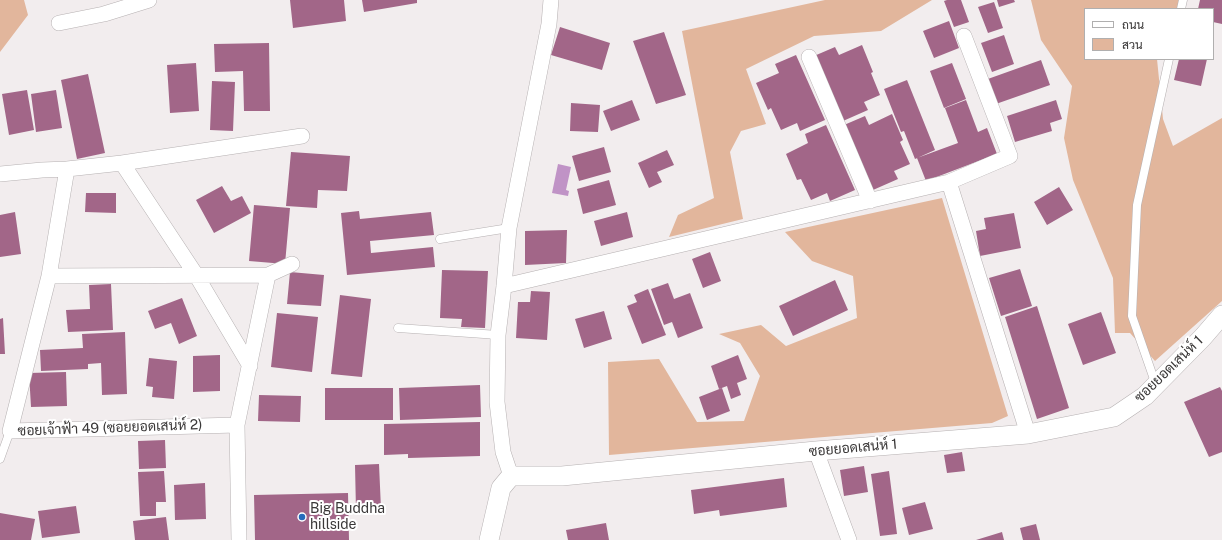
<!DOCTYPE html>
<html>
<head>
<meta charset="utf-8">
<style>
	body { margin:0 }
	#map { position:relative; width:1222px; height:540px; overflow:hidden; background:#f2edee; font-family:"Public Sans",Sarabun,sans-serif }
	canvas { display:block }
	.legend { position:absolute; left:1084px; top:8px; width:130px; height:52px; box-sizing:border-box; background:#fff; border:1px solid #b0afaf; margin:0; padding:5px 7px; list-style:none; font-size:12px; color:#3a3838 }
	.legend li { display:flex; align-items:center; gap:8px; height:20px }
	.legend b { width:20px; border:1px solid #b0afaf }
</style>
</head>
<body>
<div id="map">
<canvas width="1222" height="540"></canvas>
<ul class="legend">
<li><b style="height:5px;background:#fff"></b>ถนน</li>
<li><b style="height:11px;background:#e2b69c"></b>สวน</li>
</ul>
</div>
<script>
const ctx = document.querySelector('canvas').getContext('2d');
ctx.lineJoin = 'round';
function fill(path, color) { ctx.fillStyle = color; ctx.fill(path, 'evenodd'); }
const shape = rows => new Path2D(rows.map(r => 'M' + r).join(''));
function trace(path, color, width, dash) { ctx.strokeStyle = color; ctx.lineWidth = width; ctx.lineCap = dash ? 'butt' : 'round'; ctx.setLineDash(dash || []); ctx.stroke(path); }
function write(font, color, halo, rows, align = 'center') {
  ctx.font = font + ' "Public Sans",Sarabun,sans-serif'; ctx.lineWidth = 4; ctx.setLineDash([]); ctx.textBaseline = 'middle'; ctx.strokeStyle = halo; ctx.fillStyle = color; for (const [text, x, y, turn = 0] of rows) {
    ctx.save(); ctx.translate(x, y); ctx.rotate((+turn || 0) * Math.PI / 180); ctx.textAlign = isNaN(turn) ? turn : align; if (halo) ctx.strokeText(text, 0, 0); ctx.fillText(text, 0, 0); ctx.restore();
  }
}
fill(shape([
	[0,0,24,0,28,15,0,52],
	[825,0,932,0,881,31,814,36,746,69,766,124,741,131,730,152,743,219,669,237,678,215,714,198,682,31],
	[1031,0,1186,0,1179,9,1085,9,1085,59,1157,59,1163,119,1173,146,1222,118,1222,301,1155,361,1130,333,1115,333,1113,278,1073,180,1064,138,1072,86,1041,40],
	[942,198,1008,416,992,423,609,455,608,362,659,359,697,422,744,421,760,376,740,343,719,334,761,325,786,346,857,318,853,276,812,261,785,232]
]), '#e2b69c');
fill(shape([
	[558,164,571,167,566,190,569,191,568,196,552,193]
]), '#c093c6');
fill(shape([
	[290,0,344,0,346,21,293,28],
	[362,0,417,0,417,3,364,12],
	[947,0,961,0,969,22,954,27,944,1],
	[997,0,1014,0,1015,2,999,7],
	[1200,0,1222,0,1222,24,1213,22,1213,9,1198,9],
	[994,2,1003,28,988,33,978,7],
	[949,21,959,48,934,58,923,31],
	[560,27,610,43,602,70,551,55],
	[664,32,686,95,656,104,633,41],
	[1004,35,1014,64,992,72,981,43],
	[269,43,270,111,244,111,243,71,215,72,214,44],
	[862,45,873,72,871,73,880,95,864,102,868,110,843,121,814,56,835,47,839,55],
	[796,55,825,120,800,131,797,123,781,130,771,108,768,110,756,83,779,73,775,64],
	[1179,59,1207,59,1201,86,1174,80],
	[1041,60,1050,85,993,105,985,80],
	[196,63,199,111,170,113,167,65],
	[952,63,966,99,944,108,930,71],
	[88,74,105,153,77,159,61,80],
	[907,80,935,150,915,159,904,131,901,132,884,89],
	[212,81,235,82,233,131,210,130],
	[27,90,34,130,9,135,2,94],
	[56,90,62,128,36,132,31,94],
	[632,100,640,120,611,131,603,111],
	[966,100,978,132,987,128,997,154,926,181,917,158,958,143,945,108],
	[1056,100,1062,119,1050,123,1052,131,1015,142,1007,116],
	[571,103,600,105,598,132,570,131],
	[892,114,903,140,900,142,910,164,894,171,898,179,873,190,844,125,865,116,869,125],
	[826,125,855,190,830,201,827,193,811,200,801,179,797,180,786,154,808,143,805,134],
	[604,147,611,172,579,181,572,156],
	[667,150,674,165,657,172,662,182,649,188,638,163],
	[291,152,350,156,347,191,318,190,317,208,286,206],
	[609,180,616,205,583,214,577,189],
	[222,186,231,201,242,196,251,213,214,233,196,200],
	[1059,187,1073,210,1047,225,1034,202],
	[86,193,116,193,116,213,85,212],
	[254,205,290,208,285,264,249,261],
	[359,211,360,219,431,212,434,235,370,241,371,253,433,247,435,267,347,275,341,213],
	[15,212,21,254,0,257,0,215],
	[627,212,633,237,601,246,594,221],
	[1014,213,1021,248,980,256,976,231,986,229,984,218],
	[567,230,566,263,525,265,525,231],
	[710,252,721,281,703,288,692,259],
	[1020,269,1032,306,1001,316,989,278],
	[442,270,488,271,485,328,461,327,462,319,440,318],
	[290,272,324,275,321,306,287,304],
	[835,280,848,310,793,336,779,306],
	[668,283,674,299,690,293,703,328,678,338,672,322,664,325,651,289],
	[111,284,113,330,68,332,66,310,90,309,89,285],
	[648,289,666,335,642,344,627,306,637,302,634,295],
	[531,291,550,292,547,340,516,338,518,302,530,302],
	[340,295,371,299,362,377,331,374],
	[182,298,197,336,179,344,171,323,155,329,148,311],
	[1037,306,1069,408,1037,419,1005,317],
	[604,311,612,339,584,348,575,319],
	[1101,312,1116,353,1083,365,1068,324],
	[277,313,318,317,312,372,271,367],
	[3,318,5,354,0,354,0,319],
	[125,332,127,394,102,395,101,363,88,364,88,369,41,371,40,350,83,348,82,334],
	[220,355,220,391,193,392,193,356],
	[738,355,747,379,737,383,741,395,731,399,727,386,719,389,711,366],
	[149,358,177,361,174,399,152,397,153,387,146,386],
	[66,372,67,406,31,407,29,373],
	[480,385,481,417,400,420,399,388],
	[1220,387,1222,391,1222,452,1209,457,1184,402],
	[325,388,393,388,393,420,325,420],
	[722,388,730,411,707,420,699,397],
	[259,395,301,396,300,422,258,421],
	[480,422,480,456,408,458,408,454,384,455,384,424],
	[165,440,166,468,139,469,138,441],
	[962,452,965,471,947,473,944,455],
	[379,464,381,509,356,511,355,465],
	[864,466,868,492,844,496,840,470],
	[164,471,166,502,156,502,156,516,140,516,138,472],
	[889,471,897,534,880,536,871,474],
	[784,478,787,507,720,516,719,510,694,514,691,490],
	[205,483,206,519,175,520,174,485],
	[348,493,349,540,255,540,254,495],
	[925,502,933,529,909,535,902,508],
	[76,506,80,533,42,538,38,511],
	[0,513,35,519,31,540,0,540],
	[166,517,169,540,135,540,133,521],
	[606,523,609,540,568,540,566,530],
	[1036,524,1040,540,1023,540,1020,528],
	[1002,532,1004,540,976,540]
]), '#a26688');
const service = shape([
	[1181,9,1183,0],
	[440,239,509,228],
	[398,328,498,335],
	[1156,385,1132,316,1137,205,1169,59],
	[0,459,10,431]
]);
const minor = shape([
	[59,23,104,14,149,0],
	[809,57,870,201],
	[122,163,196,275,250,366],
	[67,169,122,163,302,136],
	[0,174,42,170,67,169,49,276,10,431,237,425,239,540],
	[949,182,1010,156,964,36],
	[49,276,268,275,292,264],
	[504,286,949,182,1028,434],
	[237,425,268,275],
	[816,451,849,540],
	[511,476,503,452,497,402,498,335,504,286,509,228,549,24,551,0]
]);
const tertiary = shape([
	[489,540,501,488,511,476,562,476,816,451,1028,434,1114,417,1145,396,1203,337,1222,315]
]);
trace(service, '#b6b1b2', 9);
trace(minor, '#b6b1b2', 16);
trace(tertiary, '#b6b1b2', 20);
trace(service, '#fff', 8);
trace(minor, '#fff', 15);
trace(tertiary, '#fff', 19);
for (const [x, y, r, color] of [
	[302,517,4,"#266bbc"]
]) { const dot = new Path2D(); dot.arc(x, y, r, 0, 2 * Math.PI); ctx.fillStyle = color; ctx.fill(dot); trace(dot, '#fff', 1.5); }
write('14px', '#3a3838', '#fff', [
	["ซอยยอดเสน่ห์ 1",1169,369,-44],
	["ซอยเจ้าฟ้า 49 (ซอยยอดเสน่ห์ 2)",110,428,-2],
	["ซอยยอดเสน่ห์ 1",853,448,-5]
]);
write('14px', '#3a3838', '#fff', [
	["Big Buddha",310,509],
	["hillside",310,525]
], 'left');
</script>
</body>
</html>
